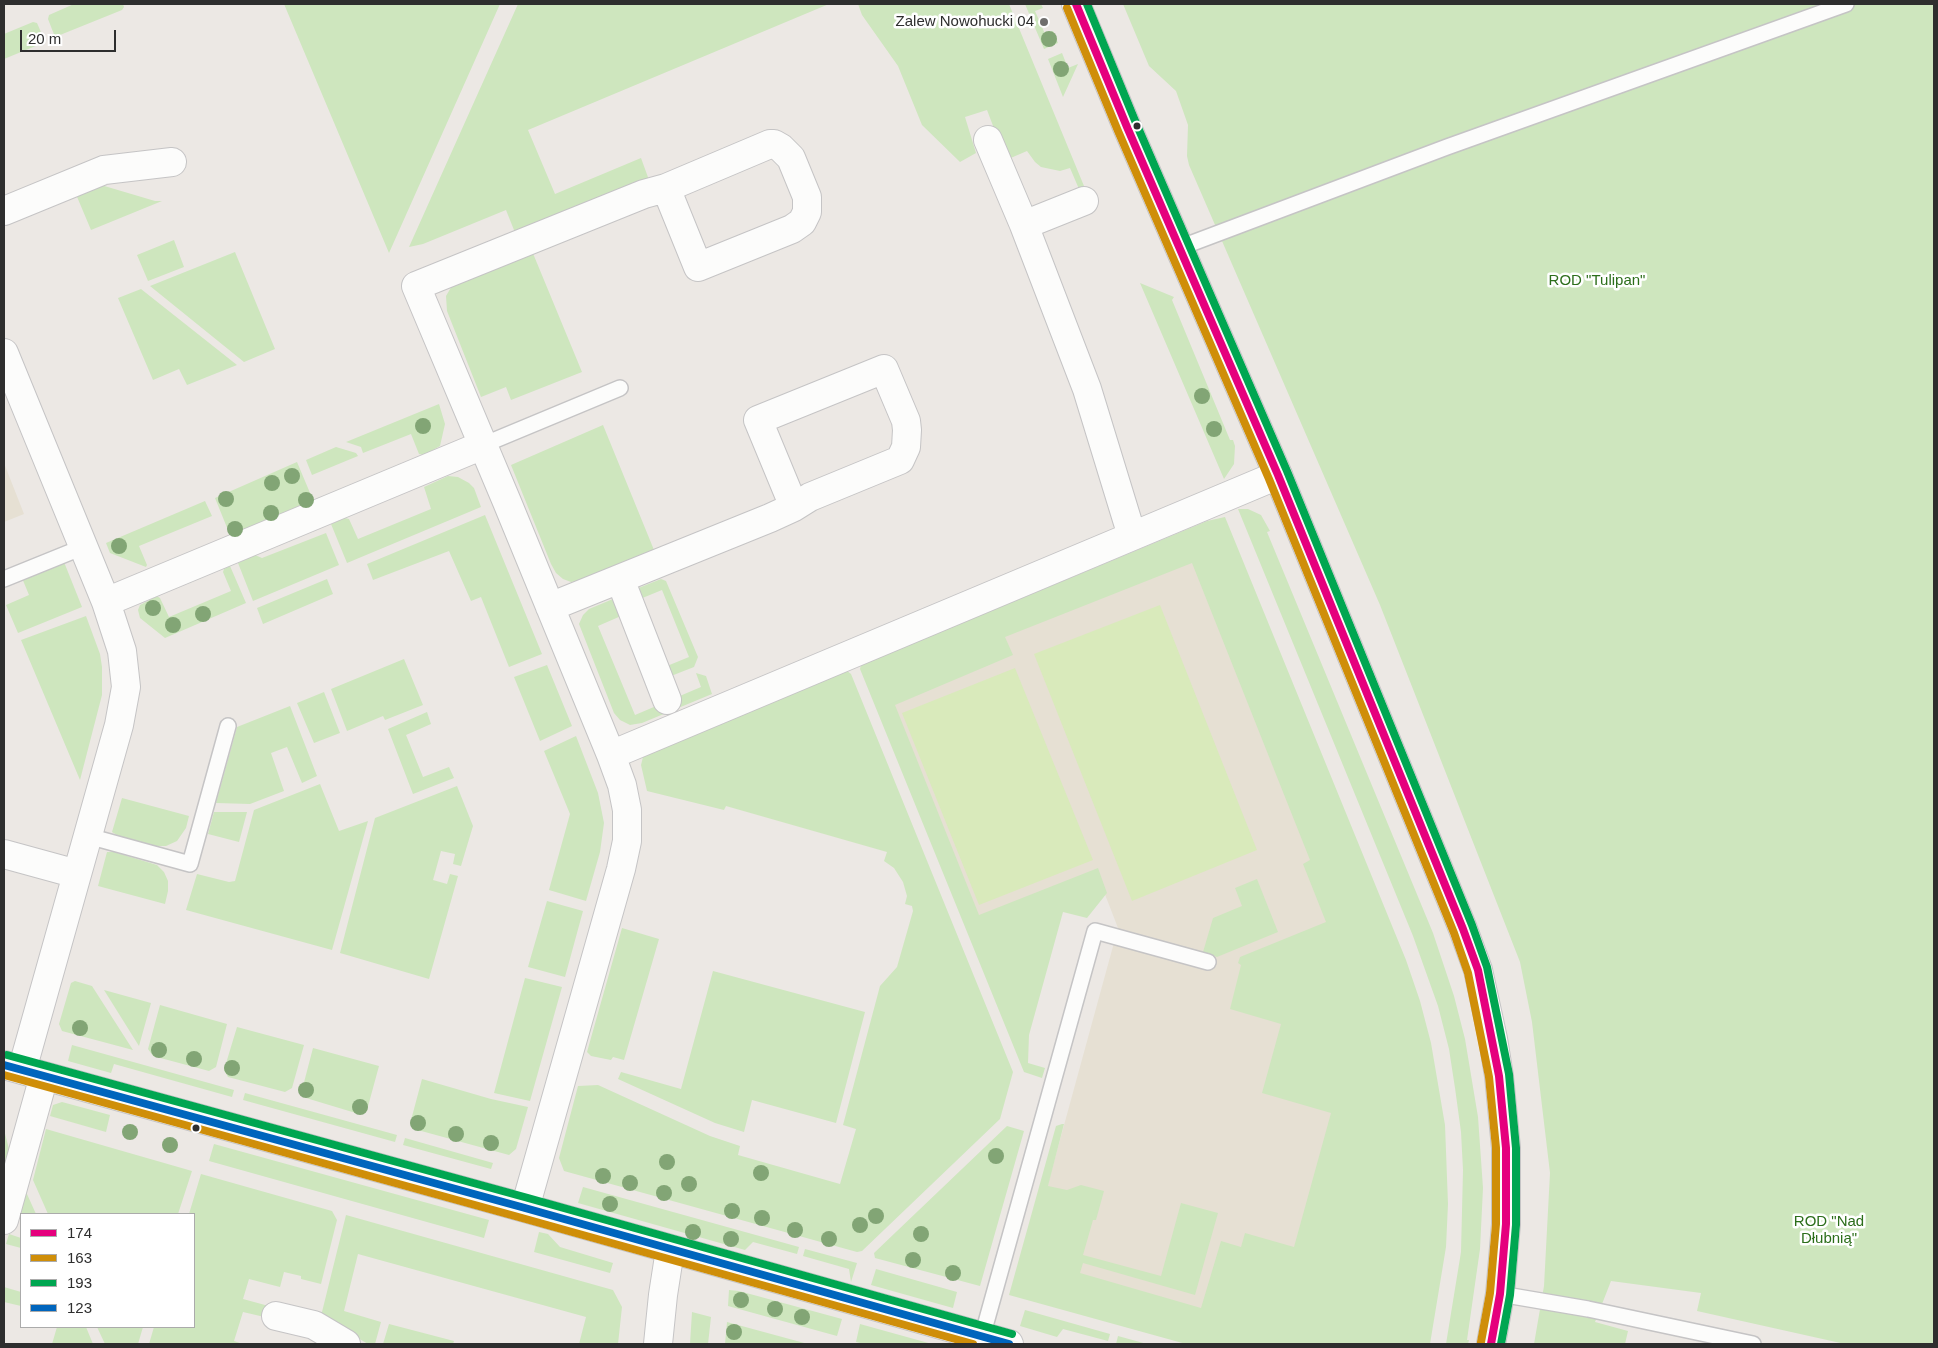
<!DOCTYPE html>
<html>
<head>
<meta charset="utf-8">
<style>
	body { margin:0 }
	#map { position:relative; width:1938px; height:1348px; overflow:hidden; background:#ece8e4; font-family:Helvetica,sans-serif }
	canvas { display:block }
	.frame { position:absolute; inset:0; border:5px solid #2e2e2e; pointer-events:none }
	.legend { position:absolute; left:20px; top:1213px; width:175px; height:115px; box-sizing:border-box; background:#fff; border:1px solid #ababab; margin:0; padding:6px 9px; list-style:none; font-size:15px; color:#2e2e2e }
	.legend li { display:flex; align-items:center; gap:10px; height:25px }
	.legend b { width:25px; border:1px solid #ababab }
	.scale { position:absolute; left:20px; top:30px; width:96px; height:22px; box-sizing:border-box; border:2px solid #2e2e2e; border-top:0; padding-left:6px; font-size:15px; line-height:18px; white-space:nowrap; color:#2e2e2e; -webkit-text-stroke:4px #fff; paint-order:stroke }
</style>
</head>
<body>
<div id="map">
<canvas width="1938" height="1348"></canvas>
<div class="frame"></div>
<ul class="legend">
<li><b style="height:6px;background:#e5007d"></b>174</li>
<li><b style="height:6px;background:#cf8e09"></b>163</li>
<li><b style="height:6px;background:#00a651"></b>193</li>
<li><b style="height:6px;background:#0065bd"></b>123</li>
</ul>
<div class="scale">20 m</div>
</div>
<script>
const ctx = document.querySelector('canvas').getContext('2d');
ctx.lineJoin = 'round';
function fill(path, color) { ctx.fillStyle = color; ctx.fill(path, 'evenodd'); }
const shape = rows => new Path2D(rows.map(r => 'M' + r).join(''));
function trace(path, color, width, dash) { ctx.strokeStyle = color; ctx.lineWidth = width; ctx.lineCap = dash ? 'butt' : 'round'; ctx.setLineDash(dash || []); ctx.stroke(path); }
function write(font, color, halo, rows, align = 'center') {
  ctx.font = font + ' Helvetica,sans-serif'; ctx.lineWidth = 5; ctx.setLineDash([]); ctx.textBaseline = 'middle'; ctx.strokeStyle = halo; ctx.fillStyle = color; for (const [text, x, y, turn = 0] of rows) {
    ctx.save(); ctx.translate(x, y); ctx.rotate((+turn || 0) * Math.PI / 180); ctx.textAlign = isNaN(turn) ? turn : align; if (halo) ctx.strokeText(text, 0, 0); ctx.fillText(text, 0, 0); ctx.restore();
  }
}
fill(shape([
	[4,463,24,514,4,522],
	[1213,546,1370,914,1410,1344,1020,1286,1118,928,1099,879,976,929,877,686]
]), '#e6e0d3');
fill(shape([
	[74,4,123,4,124,7,122,10,55,37,48,19,49,15],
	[284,4,500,4,389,253],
	[518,4,829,4,528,130,555,194,641,158,649,180,516,235,506,210,423,244,409,247],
	[858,4,1009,4,1084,186,1079,189,1070,168,1060,171,1041,167,1035,162,1027,151,1006,160,987,110,965,117,976,153,960,162,922,125,898,66,862,15],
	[1025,4,1041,4,1043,8,1035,11,1045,34,1053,31,1058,43,1044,49],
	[1123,4,1934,4,1934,1344,1845,1344,1697,1311,1701,1293,1611,1281,1595,1322,1628,1331,1625,1344,1534,1344,1544,1286,1550,1173,1532,1022,1520,962,1380,605,1189,165,1187,156,1188,125,1176,91,1149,66],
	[33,22,37,23,44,39,43,43,4,59,4,34],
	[1062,53,1068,68,1078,64,1063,97,1048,59],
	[101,185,155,201,162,201,91,230,75,192],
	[174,240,184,267,148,281,137,255],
	[532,251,582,372,511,400,506,387,481,397,447,311,446,296,453,284],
	[235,252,275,349,244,362,150,286],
	[1140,283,1174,297,1172,300,1230,440,1233,440,1235,446,1234,464,1224,479],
	[141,289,237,365,187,385,179,369,153,380,118,298],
	[439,404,445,424,440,446,424,455,419,454,411,434,363,453,361,447,346,442],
	[603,425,654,550,584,580,571,582,563,579,556,573,551,564,511,465],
	[336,447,356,453,358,456,312,475,306,460],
	[297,462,313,500,230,535,215,498],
	[448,476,458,477,469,483,474,488,481,507,347,563,331,524,345,518,349,519,358,539,431,509,424,487],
	[205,501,212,516,139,546,147,565,146,567,110,553,106,543],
	[1238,509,1248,509,1261,515,1270,531,1267,532,1433,933,1454,996,1465,1039,1478,1117,1483,1188,1480,1249,1467,1340,1469,1340,1468,1344,1446,1344,1461,1252,1463,1170,1461,1132,1455,1088,1449,1049,1438,1006,1413,936],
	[485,515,542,654,509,667,481,597,471,601,449,551,373,580,367,564],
	[1225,517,1406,960,1420,1001,1431,1043,1445,1125,1448,1204,1446,1247,1430,1344,1186,1344,1009,1295,1056,1126,1062,1124,1064,1124,1048,1186,1067,1190,1081,1185,1104,1191,1096,1220,1093,1220,1083,1255,1161,1276,1181,1203,1218,1213,1195,1295,1083,1263,1080,1273,1201,1308,1221,1241,1241,1247,1245,1233,1294,1247,1331,1113,1262,1093,1281,1024,1230,1009,1241,965,1238,963,1240,957,1326,922,1303,864,1310,860,1192,563,1005,637,1013,655,895,705,979,915,1098,868,1107,893,1087,918,1063,912,1029,1035,1028,1063,1045,1068,1042,1078,1024,1072,860,669,861,665,1207,521],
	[326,533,339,565,253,601,238,563,255,555,262,558],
	[64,562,82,607,18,633,6,605,29,595,22,578],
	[230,566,246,603,165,638,140,618,138,610,140,605,157,596,160,598,169,617,231,591,223,572,224,569],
	[327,579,333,594,263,624,257,608],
	[661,579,666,581,698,657,694,667,671,676,667,666,689,657,662,590,640,599,636,589],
	[613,599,621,616,598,626,635,715,701,687,696,673,706,676,712,694,642,723,630,725,620,720,614,713,579,624,583,615,589,609],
	[86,616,100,654,102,667,102,695,80,780,21,640],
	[404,659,423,705,385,720,383,716,347,731,331,689],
	[547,665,572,726,540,741,514,677],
	[846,670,851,674,1013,1072,1000,1119,862,1251,857,1252,564,1171,559,1158,578,1086,598,1085,710,1136,740,1146,738,1155,840,1184,856,1129,843,1125,880,986,897,967,913,911,912,906,905,904,907,896,903,882,894,868,884,861,887,852,726,806,724,810,647,791,641,765,643,757,647,753],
	[324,692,340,733,314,743,297,703],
	[290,706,317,776,302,783,287,747,271,753,284,791,250,804,216,803,237,727],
	[427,712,431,724,406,735,423,777,449,767,454,778,413,794,388,729],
	[576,736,598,793,604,823,600,852,586,901,549,890,570,814,544,751],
	[320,784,339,831,368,821,332,950,186,910,197,874,229,882,235,881,254,810],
	[457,786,473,826,461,866,453,864,455,854,441,851,433,880,447,884,450,874,458,876,429,979,340,953,375,818],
	[122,798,189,816,186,828,177,841,166,846,152,846,120,837,112,832],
	[214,812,247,812,239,842,208,834],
	[107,852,114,852,157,865,164,872,168,881,168,891,165,904,98,886],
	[1257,879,1278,932,1217,957,1203,952,1213,918,1242,906,1235,888],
	[547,901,583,911,565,977,528,967],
	[622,928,659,939,624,1060,613,1057,611,1060,591,1056,587,1052],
	[713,971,865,1012,836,1123,752,1100,744,1132,715,1123,618,1079,621,1072,681,1089],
	[525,978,562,987,530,1101,494,1093],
	[75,981,92,986,133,1050,62,1031,59,1024,71,983],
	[104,990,151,1003,139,1046],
	[160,1005,227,1024,216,1067,209,1071,153,1056,148,1049],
	[237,1027,304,1045,292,1088,285,1092,228,1077,224,1070],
	[72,1045,234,1090,232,1097,114,1064,111,1073,68,1061],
	[313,1048,379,1066,367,1110,359,1114,306,1098,302,1090],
	[422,1079,491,1099,528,1107,516,1149,509,1155,414,1129,410,1124],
	[245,1093,397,1135,395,1142,243,1100],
	[62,1102,110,1115,106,1132,50,1116,53,1105],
	[1007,1126,1024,1131,980,1286,875,1258,874,1253],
	[46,1129,192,1171,178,1214,48,1214,33,1180],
	[4,1130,12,1160,4,1191],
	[405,1138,493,1163,491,1169,403,1145],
	[214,1144,489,1220,484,1238,209,1161],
	[201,1174,332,1211,337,1220,321,1284,301,1279,301,1276,284,1272,280,1287,249,1279,243,1299,276,1308,273,1319,243,1312,234,1341,243,1344,149,1344,154,1327,194,1327,194,1214,189,1214],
	[22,1183,36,1214,21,1215,14,1214],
	[583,1187,799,1247,797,1254,753,1242,745,1250,578,1203],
	[346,1215,613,1290,622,1307,618,1344,579,1344,586,1317,358,1254,344,1311,381,1322,375,1344,368,1344,321,1316],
	[539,1232,548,1234,560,1247,613,1263,610,1273,534,1252],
	[9,1234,21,1238,21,1248,6,1244],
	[805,1249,857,1263,851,1282,849,1269,803,1256],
	[876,1269,957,1292,953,1308,871,1285],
	[4,1287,21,1292,21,1306,4,1302],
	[729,1290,739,1291,842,1319,837,1336,728,1306],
	[1025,1310,1110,1334,1108,1341,1063,1329,1057,1337,1020,1326],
	[692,1312,711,1317,708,1344,690,1344],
	[727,1322,808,1344,725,1344],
	[389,1324,454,1341,453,1344,383,1344],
	[860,1324,932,1344,864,1344,856,1342],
	[57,1327,86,1327,93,1344,52,1344],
	[97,1327,143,1327,138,1344,105,1344],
	[1118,1336,1147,1344,1116,1344]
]), '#cee6be');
fill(shape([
	[1160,605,1257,850,1132,901,1034,654],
	[1015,668,1093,860,979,905,902,713]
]), '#d9eabb');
const lane = shape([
	[1179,248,1447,147,1846,4],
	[483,445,620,388],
	[4,579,83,547],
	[88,836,190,864,228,726],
	[1500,1294,1588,1309,1753,1344],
	[982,1337,1095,931,1208,962]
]);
const street = shape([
	[988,140,1024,225],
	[1084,201,1024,225,1087,389,1132,536],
	[4,211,104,170,172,162],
	[4,353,106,602,122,651,126,687,119,725,22,1070],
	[620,579,667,700],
	[106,602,483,445],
	[550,607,770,518,794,507,810,497,900,460,906,447,907,430,906,421,884,369,758,420,794,507],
	[611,755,1278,475],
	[4,854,77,874],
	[4,1065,525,1208,1009,1344],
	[525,1208,621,869,627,841,627,810,622,785,611,755,507,502,416,286,644,194,666,188,770,144,774,144,781,148,791,158,807,197,807,212,802,222,792,229,698,267,666,188],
	[4,1220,44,1076],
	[276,1316,314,1325,346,1344],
	[658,1344,663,1295,670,1250]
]);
const secondary = shape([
	[1076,4,1127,127,1278,475,1463,929,1478,970,1493,1039,1499,1076,1506,1148,1506,1224,1500,1294,1491,1344]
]);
trace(lane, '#c5c4c5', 18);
trace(street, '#c5c4c5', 30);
trace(secondary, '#c5c4c5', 30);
trace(lane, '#fcfcfb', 15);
trace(street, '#fcfcfb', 28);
trace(secondary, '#fcfcfb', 28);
trace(shape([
	[1076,4,1127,127,1278,475,1463,929,1478,970,1499,1076,1506,1148,1506,1224,1500,1294,1491,1344]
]), '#e5007d', 8);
trace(shape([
	[1067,8,1118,131,1269,479,1454,933,1468,973,1489,1077,1496,1148,1496,1224,1490,1293,1481,1342],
	[4,1075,522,1218,973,1344]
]), '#cf8e09', 8);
trace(shape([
	[1087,4,1136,123,1287,471,1472,925,1487,967,1509,1074,1516,1148,1516,1225,1510,1295,1501,1344],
	[7,1055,528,1198,1012,1334]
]), '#00a651', 8);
trace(shape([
	[4,1065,525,1208,1009,1344]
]), '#0065bd', 8);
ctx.fillStyle = '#82a575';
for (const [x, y] of [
	[1049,39],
	[1061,69],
	[1202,396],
	[423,426],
	[1214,429],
	[292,476],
	[272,483],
	[226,499],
	[306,500],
	[271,513],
	[235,529],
	[119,546],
	[153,608],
	[203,614],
	[173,625],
	[80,1028],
	[159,1050],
	[194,1059],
	[232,1068],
	[306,1090],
	[360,1107],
	[418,1123],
	[130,1132],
	[456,1134],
	[491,1143],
	[170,1145],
	[996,1156],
	[667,1162],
	[761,1173],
	[603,1176],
	[630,1183],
	[689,1184],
	[664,1193],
	[610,1204],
	[732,1211],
	[876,1216],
	[762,1218],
	[860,1225],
	[795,1230],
	[693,1232],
	[921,1234],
	[731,1239],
	[829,1239],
	[913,1260],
	[953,1273],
	[741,1300],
	[775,1309],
	[802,1317],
	[734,1332]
]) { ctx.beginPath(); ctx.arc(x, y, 8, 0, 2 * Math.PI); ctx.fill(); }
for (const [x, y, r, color] of [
	[1044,22,5,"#706f6e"],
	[1137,126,4.5,"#2e2e2e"],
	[196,1128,4.5,"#2e2e2e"]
]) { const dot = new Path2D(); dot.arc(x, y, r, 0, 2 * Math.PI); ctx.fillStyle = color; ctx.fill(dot); trace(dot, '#fff', 2); }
write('15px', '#2e2e2e', '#fff', [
	["Zalew Nowohucki 04",1034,22]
], 'right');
write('15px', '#2c6e1b', '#fff', [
	["ROD \"Tulipan\"",1597,281],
	["ROD \"Nad",1829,1222],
	["Dłubnią\"",1829,1239]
]);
</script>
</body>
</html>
